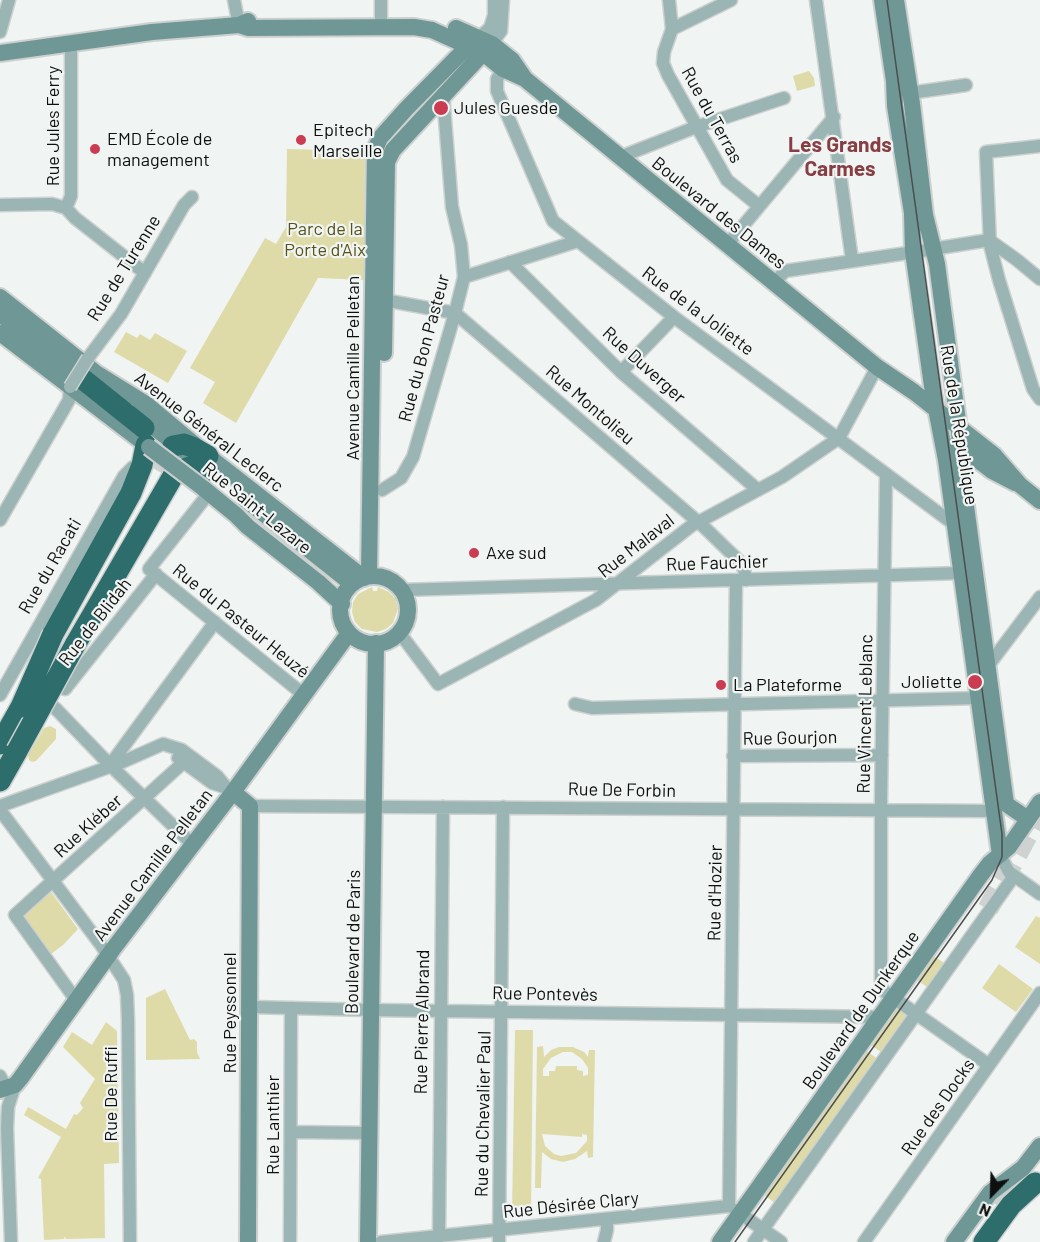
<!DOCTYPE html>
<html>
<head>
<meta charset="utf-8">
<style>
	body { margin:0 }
	#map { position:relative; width:1040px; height:1242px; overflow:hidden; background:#f0f4f2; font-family:Barlow,sans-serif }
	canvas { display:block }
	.north { position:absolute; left:962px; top:1164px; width:60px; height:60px; -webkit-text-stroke:4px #f0f4f2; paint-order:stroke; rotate:203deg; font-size:16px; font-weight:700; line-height:24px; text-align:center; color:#0e100f }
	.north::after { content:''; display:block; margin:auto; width:21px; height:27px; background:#0e100f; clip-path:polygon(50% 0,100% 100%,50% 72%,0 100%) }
</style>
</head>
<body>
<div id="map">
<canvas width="1040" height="1242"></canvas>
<div class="north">N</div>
</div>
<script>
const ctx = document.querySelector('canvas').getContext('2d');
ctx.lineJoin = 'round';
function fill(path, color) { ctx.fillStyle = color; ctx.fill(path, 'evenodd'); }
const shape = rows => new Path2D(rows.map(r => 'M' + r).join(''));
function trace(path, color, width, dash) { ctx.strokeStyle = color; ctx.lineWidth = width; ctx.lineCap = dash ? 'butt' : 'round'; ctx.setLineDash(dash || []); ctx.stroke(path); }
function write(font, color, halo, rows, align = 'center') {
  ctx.font = font + ' Barlow,sans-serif'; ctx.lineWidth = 4.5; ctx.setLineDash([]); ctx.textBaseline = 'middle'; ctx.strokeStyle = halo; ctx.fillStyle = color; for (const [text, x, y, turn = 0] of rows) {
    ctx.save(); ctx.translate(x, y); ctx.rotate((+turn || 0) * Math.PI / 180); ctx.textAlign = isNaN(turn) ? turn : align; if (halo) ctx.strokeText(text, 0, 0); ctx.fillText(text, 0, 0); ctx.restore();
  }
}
fill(shape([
	[809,71,814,78,815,86,797,91,793,76],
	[287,149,365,151,364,280,318,278,236,423,203,403,215,382,190,368,265,238,276,244,286,227],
	[126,332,137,338,140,334,150,340,155,333,187,351,168,383,114,352],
	[372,587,373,591,377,591,378,587,389,592,396,599,398,609,393,623,386,629,377,632,362,629,355,622,352,612,353,602,358,594],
	[50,726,56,729,56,739,36,761,32,762,29,760,28,755,44,728],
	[51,892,78,929,63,945,51,954,24,916],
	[1036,916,1040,918,1040,964,1015,947],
	[931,954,947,965,930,989,914,978],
	[999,964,1033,989,1016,1012,982,988],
	[165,989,190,1040,194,1039,197,1042,197,1052,200,1059,146,1060,146,998],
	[894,1007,909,1017,884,1054,868,1043],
	[106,1022,117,1031,119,1163,104,1164,105,1238,66,1239,65,1236,64,1239,44,1240,41,1179,38,1178,61,1137,24,1115,28,1107,66,1129,74,1114,77,1115,83,1108,80,1103,95,1079,63,1047,72,1032,92,1045],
	[515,1030,533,1030,531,1213,512,1214],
	[543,1046,544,1057,551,1050,559,1047,573,1047,584,1052,588,1057,589,1050,595,1050,593,1157,588,1158,587,1151,575,1159,563,1162,551,1159,542,1152,541,1188,535,1188,537,1047],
	[563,1052,572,1052,582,1059,588,1068,588,1075,583,1076,583,1071,577,1070,577,1066,556,1066,555,1071,549,1071,549,1076,543,1076,543,1069,551,1058],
	[542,1134,582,1137,582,1134,587,1135,587,1141,576,1153,561,1156,554,1154,545,1146],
	[864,1049,879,1060,776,1204,762,1193]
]), '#dedba9');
trace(shape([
	[158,471,173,446],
	[988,909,1038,815],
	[997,1205,1025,1166]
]), '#ced2d0', 21, [21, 10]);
const street = shape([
	[234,0,239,25],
	[669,0,672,29],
	[816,0,852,260],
	[381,27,381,0],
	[672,29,664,52,663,63,668,75,727,180,759,206],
	[672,29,731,0],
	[0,32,9,0],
	[474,42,490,28,494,15,494,0],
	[488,48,501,31,503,0],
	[503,69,497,79,497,91,553,221,674,317,955,525],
	[910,93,966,85],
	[1040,146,986,152,990,245,999,280,1033,389,1040,399],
	[620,157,696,127,784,98],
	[0,205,52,204,66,208,75,218,145,273],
	[66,208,71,196,71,43],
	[989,240,1017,260,1040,279],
	[727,245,834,117],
	[939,248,989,240],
	[510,262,621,372,758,490],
	[464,277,578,241],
	[774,283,785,271,935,249],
	[384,300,455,313,704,527,738,560,744,569,746,580],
	[88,358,121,314,184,205,192,197],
	[621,372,674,317],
	[886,476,881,799,881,989,989,1065],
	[382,490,401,478,413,457,455,313,464,277,461,245,452,207,443,94],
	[209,493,149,569,304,695],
	[0,520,69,400,70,387],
	[402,590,961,573],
	[399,632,438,684,596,600,691,526,782,477,839,438,877,367],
	[988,666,1040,597],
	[65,689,156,574],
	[0,695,124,476,133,467,142,465],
	[575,704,592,708,978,698],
	[55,708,110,765,193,845],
	[733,756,882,755],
	[178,758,212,783,227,788],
	[110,765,215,622],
	[0,806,120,763,163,744,182,750,217,776,226,787],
	[250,806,994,811],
	[0,810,101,945,124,980,127,995,128,1020,130,1242],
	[1000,855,1009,872,1040,894],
	[77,1000,73,996,15,915,184,762],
	[250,1007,371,1010,880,1017],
	[0,1076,6,1088],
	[291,1132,370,1133],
	[729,1206,736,580],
	[735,1210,781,1242],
	[439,1237,443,807],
	[11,1242,7,1128,8,1107,15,1085],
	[290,1242,291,1008],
	[381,1242,729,1206],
	[499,1242,503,807],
	[604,1242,607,1230,607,1220],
	[754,1242,1014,876],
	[864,1242,1040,993]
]);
const secondary = shape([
	[882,0,894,81,895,106,912,213,913,252,933,393,946,460,1000,855],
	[896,0,912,104,925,215,937,264,959,429,962,476,1006,804,1028,819],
	[239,25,248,28,414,27,432,30,483,53,503,69,525,79,877,367,914,392,994,455,1020,485,1040,501],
	[456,28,492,44,512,60,525,79],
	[0,53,152,32,239,25,248,21],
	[0,297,96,373,146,404,208,456,364,578],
	[0,314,90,382],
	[0,333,149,447],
	[384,353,387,162,393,150,483,53],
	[136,413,184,451],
	[957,444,992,471,1015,483],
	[203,488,236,515,248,527,318,582,342,604],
	[245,499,352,584],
	[369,576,375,150,380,138,406,109,469,45],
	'340 610a34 34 0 1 1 68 0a34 34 0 1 1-68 0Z',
	[233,792,250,806,248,1242],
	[0,1090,15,1085,20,1079,113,949,233,792,349,633],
	[368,1242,376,643],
	[720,1242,980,876,990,863,1009,847,1040,802],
	[954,1242,990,1193,1023,1168,1040,1146]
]);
const highway = shape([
	[84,380,144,428],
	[173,446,184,444,192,447,208,456],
	[53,634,131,493,142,465,146,445],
	[75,645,173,476,178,471,190,467,198,467,208,470],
	[0,744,21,707],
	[0,781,17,751],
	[984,1242,1011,1205,1035,1183]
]);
trace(street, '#ccd0ce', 15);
trace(secondary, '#ccd0ce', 20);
trace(highway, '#ccd0ce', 24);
trace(street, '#9ab5b4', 12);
trace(secondary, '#6e9796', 16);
trace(highway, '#2d6e6d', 21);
trace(shape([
	[735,1242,992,880,1002,857,1002,834,887,0]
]), '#4c4e4d', 1.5);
const streetBridge = shape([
	[70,387,88,358]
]);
const secondaryBridge = shape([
	[149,447,203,488]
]);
const highwayBridge = shape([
	[21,707,53,634],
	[17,751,75,645]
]);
trace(streetBridge, '#ccd0ce', 15, []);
trace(secondaryBridge, '#ccd0ce', 20, []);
trace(highwayBridge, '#ccd0ce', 24, []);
trace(streetBridge, '#9ab5b4', 12);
trace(secondaryBridge, '#6e9796', 16);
trace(highwayBridge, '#2d6e6d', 21);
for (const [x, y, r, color] of [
	[441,108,8,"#cb3b51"],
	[301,140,6,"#cb3b51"],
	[95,149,6,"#cb3b51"],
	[474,553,6,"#cb3b51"],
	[975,682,8,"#cb3b51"],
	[721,685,6,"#cb3b51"]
]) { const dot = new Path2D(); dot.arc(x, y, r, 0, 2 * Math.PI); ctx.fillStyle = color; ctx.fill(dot); trace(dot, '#f0f4f2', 2); }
write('18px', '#0e100f', '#f0f4f2', [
	["Jules Guesde",454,108],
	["Epitech",313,130],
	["Marseille",313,151],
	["EMD École de",107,139],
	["management",107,160],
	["Axe sud",486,553],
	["Joliette",962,682,"right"],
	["La Plateforme",733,685]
], 'left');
write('18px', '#0e100f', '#f0f4f2', [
	["Rue du Terras",712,115,61],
	["Rue Jules Ferry",53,126,-90],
	["Boulevard des Dames",719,213,39],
	["Rue de Turenne",124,268,-58],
	["Rue de la Joliette",698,311,37],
	["Rue du Bon Pasteur",424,348,-75],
	["Rue Duverger",644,365,42],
	["Avenue Camille Pelletan",353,368,-90],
	["Rue Montolieu",590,405,41],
	["Rue de la République",959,425,81],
	["Avenue Général Leclerc",209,432,38],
	["Rue Saint-Lazare",257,508,39],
	["Rue Malaval",636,546,-38],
	["Rue Fauchier",717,563,-2],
	["Rue du Racati",50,566,-60],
	["Rue du Pasteur Heuzé",241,621,39],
	["Rue de Blidah",95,622,-52],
	["Rue Vincent Leblanc",865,714,-89],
	["Rue Gourjon",790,738,-1],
	["Rue De Forbin",622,790,1],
	["Rue Kléber",88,826,-42],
	["Avenue Camille Pelletan",153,865,-53],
	["Rue d'Hozier",715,893,-89],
	["Boulevard de Paris",353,942,-89],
	["Rue Pontevès",545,994,1],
	["Boulevard de Dunkerque",861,1010,-55],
	["Rue Peyssonnel",230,1013,-90],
	["Rue Pierre Albrand",422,1022,-89],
	["Rue De Ruffi",111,1094,-90],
	["Rue des Docks",938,1107,-55],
	["Rue du Chevalier Paul",483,1114,-89],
	["Rue Lanthier",273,1125,-90],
	["Rue Désirée Clary",571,1205,-6]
]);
write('18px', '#57531a', '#f0f4f2', [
	["Parc de la",325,229],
	["Porte d'Aix",325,250]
]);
write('bold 21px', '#863e44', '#f0f4f2', [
	["Les Grands",840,145],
	["Carmes",840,169]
]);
</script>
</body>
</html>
